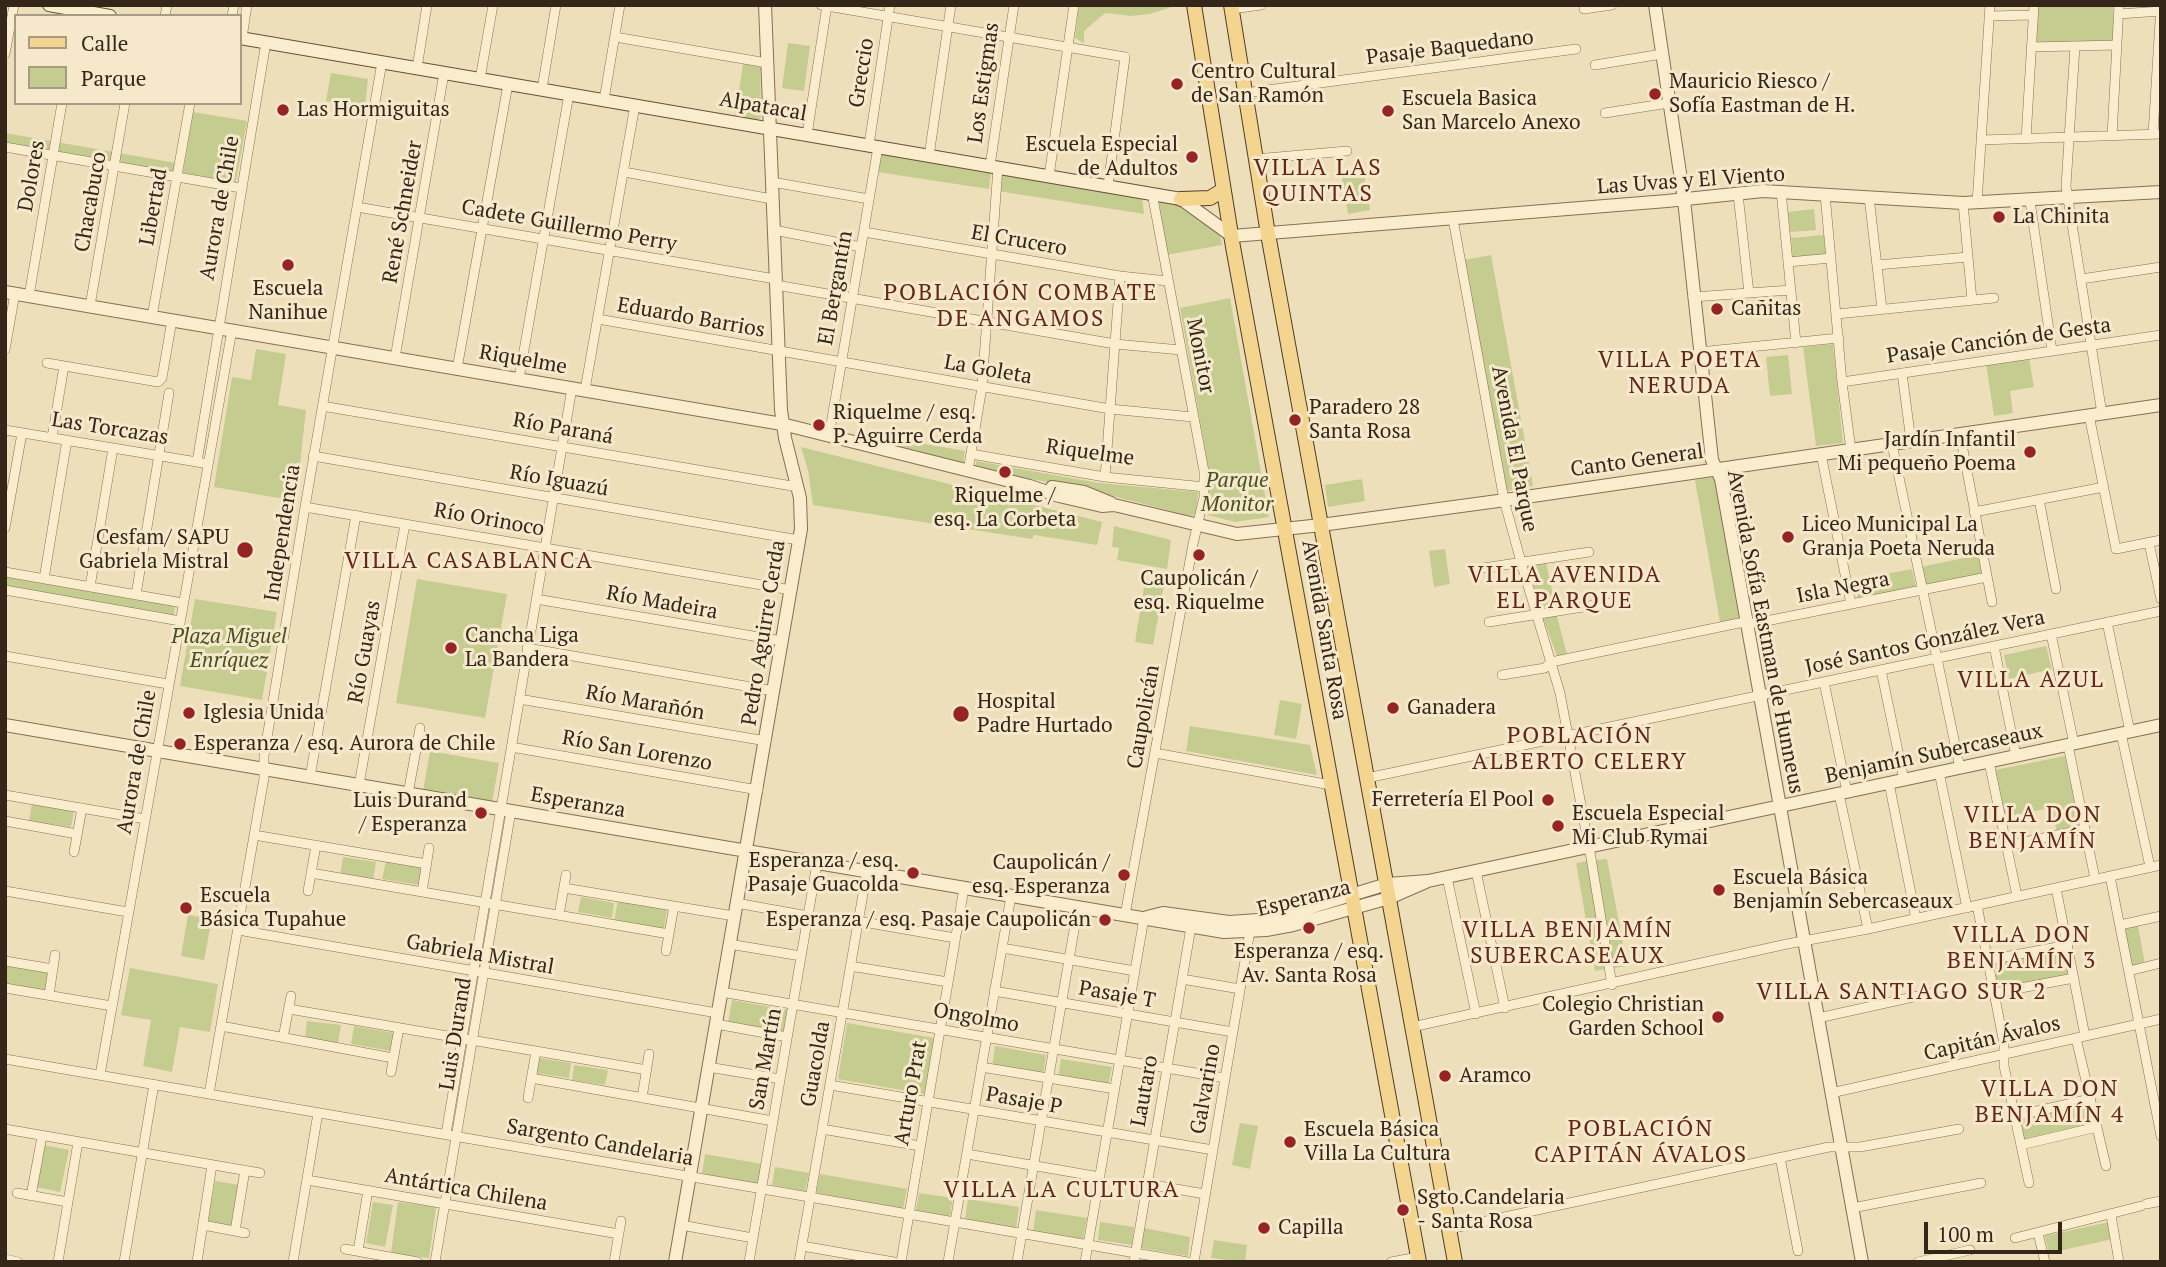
<!DOCTYPE html>
<html>
<head>
<meta charset="utf-8">
<style>
	body { margin:0 }
	#map { position:relative; width:2166px; height:1267px; overflow:hidden; background:#eedfbb; font-family:"PT Serif",serif }
	canvas { display:block }
	.frame { position:absolute; inset:0; border:7px solid #34271a; pointer-events:none }
	.legend { position:absolute; left:14px; top:14px; width:228px; height:91px; box-sizing:border-box; background:#f6e9cb; border:2px solid #a89b84; margin:0; padding:9px 12px; list-style:none; font-size:21px; color:#34271a }
	.legend li { display:flex; align-items:center; gap:14px; height:35px }
	.legend b { width:35px; border:2px solid #a89b84 }
	.scale { position:absolute; left:1924px; top:1222px; width:138px; height:32px; box-sizing:border-box; border:4px solid #34271a; border-top:0; padding-left:9px; font-size:21px; line-height:24px; white-space:nowrap; color:#34271a; -webkit-text-stroke:5px #f6e9cb; paint-order:stroke }
</style>
</head>
<body>
<div id="map">
<canvas width="2166" height="1267"></canvas>
<div class="frame"></div>
<ul class="legend">
<li><b style="height:9px;background:#f4d590"></b>Calle</li>
<li><b style="height:19px;background:#c5cc90"></b>Parque</li>
</ul>
<div class="scale">100 m</div>
</div>
<script>
const ctx = document.querySelector('canvas').getContext('2d');
ctx.lineJoin = 'round';
function fill(path, color) { ctx.fillStyle = color; ctx.fill(path, 'evenodd'); }
const shape = rows => new Path2D(rows.map(r => 'M' + r).join(''));
function trace(path, color, width, dash) { ctx.strokeStyle = color; ctx.lineWidth = width; ctx.lineCap = dash ? 'butt' : 'round'; ctx.setLineDash(dash || []); ctx.stroke(path); }
function write(font, color, halo, rows, align = 'center') {
  ctx.font = font + ' "PT Serif",serif'; ctx.lineWidth = 6; ctx.setLineDash([]); ctx.textBaseline = 'middle'; ctx.strokeStyle = halo; ctx.fillStyle = color; for (const [text, x, y, turn = 0] of rows) {
    ctx.save(); ctx.translate(x, y); ctx.rotate((+turn || 0) * Math.PI / 180); ctx.textAlign = isNaN(turn) ? turn : align; if (halo) ctx.strokeText(text, 0, 0); ctx.fillText(text, 0, 0); ctx.restore();
  }
}
fill(shape([
	[1079,5,1178,5,1150,14,1131,16,1105,13,1084,31,1084,43,1075,38],
	[2037,5,2113,5,2113,41,2035,44],
	[788,43,810,46,804,91,782,88],
	[743,64,760,67,761,117,757,121,735,116],
	[331,73,368,79,365,107,326,101],
	[193,112,247,121,236,182,183,173],
	[5,133,176,163,175,174,5,144],
	[880,154,991,171,989,189,877,172],
	[1363,169,1370,210,1348,214,1341,172],
	[998,174,1142,197,1144,214,998,191],
	[1159,200,1181,204,1220,233,1222,245,1166,255],
	[1814,209,1816,230,1790,232,1788,212],
	[1824,235,1826,256,1793,259,1791,238],
	[1491,255,1533,486,1506,491,1464,260],
	[1230,298,1269,517,1235,522,1208,515,1209,471,1180,308],
	[1833,344,1843,443,1816,446,1803,347],
	[256,349,286,354,278,405,306,410,296,501,214,487,232,377,251,380],
	[1788,355,1792,394,1770,396,1766,357],
	[2029,358,2034,387,2010,391,2013,413,1994,416,1986,364],
	[868,434,965,451,963,465,868,441],
	[801,447,1102,522,1097,545,1034,535,1032,539,813,505,808,470],
	[976,461,1099,483,1198,492,1196,512,1193,516,1186,515,1093,491,976,468],
	[1714,477,1739,619,1720,622,1695,480],
	[1362,479,1365,501,1328,507,1325,485],
	[1114,526,1171,540,1167,569,1117,560,1119,548,1112,547],
	[1445,549,1450,584,1434,587,1429,551],
	[1978,555,1982,574,1925,586,1921,567],
	[1546,562,1555,605,1539,609,1527,565],
	[1912,569,1916,587,1858,599,1855,580],
	[5,576,175,605,174,616,5,588],
	[417,579,507,594,485,718,396,703],
	[1145,581,1164,585,1153,645,1135,642],
	[195,599,277,612,262,700,180,686],
	[1556,613,1567,654,1557,656,1542,616],
	[2046,646,2052,669,2009,679,2004,655],
	[1280,700,1302,704,1296,739,1274,735],
	[1190,726,1310,745,1317,775,1186,751],
	[430,751,499,763,492,803,423,791],
	[2065,756,2080,827,2057,831,2050,808,2004,817,1995,770],
	[32,804,74,811,71,827,29,821],
	[343,857,376,862,373,880,340,875],
	[1607,859,1627,966,1614,968,1596,860],
	[386,861,421,868,419,885,382,879],
	[1589,861,1605,969,1595,971,1576,863],
	[581,897,614,903,612,918,578,912],
	[618,899,667,909,664,929,614,922],
	[188,915,212,919,204,960,181,956],
	[2138,926,2145,964,2130,967,2123,929],
	[2064,950,2069,977,1998,991,1992,964],
	[5,965,48,972,51,976,45,991,5,985],
	[130,968,218,984,210,1032,180,1027,172,1072,143,1066,151,1020,121,1015],
	[732,1000,788,1010,784,1034,728,1023],
	[307,1021,341,1025,338,1043,305,1038],
	[847,1023,934,1038,925,1094,838,1079],
	[354,1026,394,1033,391,1051,351,1044],
	[995,1046,1046,1055,1043,1075,992,1067],
	[539,1058,571,1063,569,1078,536,1073],
	[1061,1059,1112,1067,1108,1087,1058,1079],
	[574,1065,608,1070,605,1085,572,1080],
	[2089,1102,2094,1125,2024,1142,2020,1119],
	[1240,1123,1258,1126,1250,1169,1232,1165],
	[44,1145,69,1150,60,1192,36,1187],
	[705,1154,762,1164,758,1185,702,1175],
	[775,1167,809,1173,805,1191,772,1185],
	[820,1174,907,1189,903,1209,816,1193],
	[215,1181,239,1185,231,1226,208,1222],
	[919,1193,953,1198,950,1216,916,1211],
	[968,1199,1019,1207,1016,1228,965,1220],
	[373,1202,393,1205,385,1247,366,1243],
	[398,1202,436,1207,429,1258,391,1253],
	[1036,1210,1087,1218,1083,1239,1033,1231],
	[1100,1222,1134,1227,1132,1245,1098,1240],
	[2109,1222,2113,1239,2049,1253,2045,1236],
	[1144,1228,1190,1237,1188,1256,1141,1248],
	[1214,1240,1247,1245,1245,1262,1211,1258]
]), '#c5cc90');
const minor = shape([
	[821,5,1125,57,1108,186],
	[1232,9,1261,5],
	[1584,9,1612,5],
	[2119,14,2161,11],
	[165,16,167,5],
	[232,16,234,5],
	[1989,16,2033,15],
	[615,37,767,63],
	[242,38,247,5],
	[2075,46,2066,186,2102,414],
	[2031,47,2117,45],
	[5,54,14,5],
	[1595,65,1662,54],
	[417,68,427,5],
	[480,79,493,5],
	[542,89,556,5],
	[1245,93,1576,49],
	[604,100,620,5],
	[1605,113,1669,103],
	[2153,134,2161,5],
	[807,135,827,5],
	[2112,136,2119,5],
	[2026,139,2034,5],
	[1981,140,2161,134],
	[869,145,890,5],
	[5,147,241,188],
	[929,156,951,5],
	[1255,159,1347,151],
	[990,166,1014,5],
	[624,172,772,199],
	[1049,176,1074,5],
	[772,182,869,199],
	[1781,191,1796,343],
	[1738,194,1749,293],
	[1825,194,1842,382,1851,450],
	[1869,197,1882,309],
	[2030,201,2052,351],
	[1963,203,1972,300],
	[1977,203,1990,5],
	[357,207,775,279],
	[1453,219,1504,500,1521,562,1560,693,1591,858,1612,985],
	[774,230,861,247],
	[864,232,1120,276,1168,281],
	[1788,262,1831,258],
	[1877,265,1968,257],
	[2081,279,2161,267],
	[776,285,1115,344,1181,350],
	[29,296,62,103],
	[1693,297,1791,290],
	[90,306,125,103],
	[1837,314,1994,298],
	[152,317,190,103],
	[598,319,1110,409,1193,417],
	[5,350,15,293],
	[1699,352,1839,338],
	[395,358,444,73],
	[47,363,158,382,162,378,172,320],
	[457,369,508,84],
	[1902,373,1911,441],
	[519,379,569,94],
	[1842,382,2161,335],
	[585,390,635,105],
	[322,406,798,487],
	[2089,415,2116,549,2161,540],
	[5,430,203,463],
	[1960,434,1992,602],
	[829,436,878,147],
	[52,438,64,366],
	[1892,444,1960,768],
	[971,454,1105,477,1205,487],
	[1821,454,1851,604],
	[313,456,799,540],
	[197,462,266,42],
	[968,471,982,387,998,167],
	[1105,477,1120,276],
	[2039,499,2056,589],
	[305,507,791,590],
	[1974,512,2104,487],
	[5,528,22,433],
	[2149,543,2161,599],
	[1477,569,1589,552],
	[5,572,183,603],
	[44,579,67,440],
	[90,587,113,448],
	[5,590,180,621],
	[136,595,169,393],
	[536,599,782,641],
	[1489,622,1608,603],
	[2107,622,2130,732],
	[2051,634,2074,744],
	[1994,646,2016,756],
	[527,648,774,691],
	[5,656,168,684],
	[1881,670,1904,780],
	[1502,675,1545,668,1551,662,1739,623,1756,623,1987,577],
	[1824,682,1847,792],
	[519,699,766,741],
	[2121,733,2150,867],
	[2068,745,2095,879],
	[511,747,758,790],
	[1155,753,1331,785],
	[1989,762,2017,896],
	[1939,772,1967,908],
	[310,777,356,515],
	[1367,778,2161,611],
	[1889,783,1916,919],
	[359,785,405,524],
	[408,794,420,728],
	[1839,794,1868,929],
	[5,795,145,819],
	[5,821,77,834],
	[254,835,427,864],
	[2006,846,2085,829],
	[74,852,82,808],
	[1476,871,1505,1008],
	[311,873,669,934],
	[2110,876,2161,1136],
	[1447,877,1476,1014],
	[564,888,734,916],
	[2056,888,2085,1036],
	[5,891,128,912],
	[308,891,316,845],
	[422,892,429,848],
	[736,903,808,916],
	[1977,905,2004,1044,2004,1066,2029,1183],
	[559,915,566,875],
	[1125,915,1193,544,1204,497,1204,471,1152,193],
	[858,921,955,938],
	[2120,925,2161,916],
	[238,930,717,1013],
	[729,944,801,956],
	[1002,948,1135,971],
	[666,951,674,906],
	[1988,960,2068,945],
	[5,961,53,969],
	[850,966,948,982],
	[2129,971,2161,963],
	[1182,979,1240,989],
	[5,988,112,1006],
	[994,991,1233,1032],
	[721,992,1225,1078],
	[1994,993,2074,978],
	[49,995,55,955],
	[289,1009,647,1070],
	[1818,1018,1945,990],
	[716,1024,787,1037],
	[221,1026,393,1058],
	[1412,1027,1787,944,1868,929,2161,865],
	[283,1038,291,996],
	[2076,1038,2106,1166],
	[5,1059,1188,1262],
	[708,1067,780,1079],
	[981,1067,1115,1089],
	[391,1072,399,1028],
	[100,1075,232,330],
	[531,1078,773,1121],
	[830,1085,1213,1150],
	[1831,1093,2161,1019],
	[209,1094,264,778,264,756,305,507,382,62],
	[528,1098,536,1051],
	[642,1098,649,1054],
	[2015,1116,2090,1099],
	[5,1129,260,1173],
	[822,1129,920,1146],
	[446,1134,572,388],
	[2021,1145,2097,1127],
	[967,1154,1100,1177],
	[1780,1157,1798,1251],
	[307,1180,619,1234],
	[1147,1184,1205,1194],
	[17,1193,68,1202],
	[31,1196,42,1136],
	[2146,1204,2161,1201],
	[1852,1208,1981,1183],
	[2111,1215,2119,1262],
	[203,1225,245,1233],
	[681,1225,753,1238],
	[1449,1229,1829,1147,1860,1147,1959,1129],
	[235,1231,245,1170],
	[2038,1233,2045,1262],
	[2015,1238,2141,1206],
	[802,1246,894,1262],
	[345,1249,418,1262],
	[358,1251,368,1190],
	[5,1259,18,1262],
	[58,1262,78,1142],
	[124,1262,154,1084],
	[197,1262,212,1165],
	[293,1262,318,1113],
	[435,1262,511,811],
	[614,1262,621,1221],
	[749,1262,817,863],
	[799,1262,867,871],
	[901,1262,964,888],
	[948,1262,1011,896],
	[1017,1262,1078,907],
	[1085,1262,1144,918],
	[1134,1262,1191,927],
	[1194,1262,1251,925],
	[1391,1262,1418,1257],
	[1918,1262,1970,1250]
]);
const tertiary = shape([
	[1655,5,1684,200,1712,460,1721,479,1862,1262],
	[1181,199,1232,236,1667,201,1763,191,1963,203,2161,192],
	[5,292,782,424,1030,486,1059,496,1102,506,1114,505,1237,534,1321,525,1498,501,2161,405],
	[1052,487,1084,492,1111,503],
	[5,725,1224,932,1266,930,1293,925,1389,898,1428,881],
	[1147,917,1163,913,1229,922,1273,919,1387,884,1428,881,2161,725],
	[675,1262,801,529,800,498,785,438,781,410,765,5]
]);
const secondary = shape([
	[49,5,110,16],
	[240,38,1181,199]
]);
const primary = shape([
	[1194,5,1233,247,1419,1262],
	[1231,5,1268,234,1455,1262],
	[1181,199,1210,198,1223,190]
]);
trace(minor, '#866f55', 10);
trace(tertiary, '#866f55', 14);
trace(secondary, '#675038', 14);
trace(primary, '#533d2a', 16);
trace(minor, '#f9edce', 9);
trace(tertiary, '#f9edce', 12);
trace(secondary, '#f9edce', 12);
trace(primary, '#f4d590', 14);
for (const [x, y, r, color] of [
	[1177,84,7,"#962424"],
	[1655,94,7,"#962424"],
	[283,110,7,"#962424"],
	[1388,111,7,"#962424"],
	[1192,157,7,"#962424"],
	[1999,217,7,"#962424"],
	[288,265,7,"#962424"],
	[1717,309,7,"#962424"],
	[1295,420,7,"#962424"],
	[819,425,7,"#962424"],
	[2030,452,7,"#962424"],
	[1005,472,7,"#962424"],
	[1788,537,7,"#962424"],
	[245,550,9,"#962424"],
	[1199,555,7,"#962424"],
	[451,648,7,"#962424"],
	[1393,708,7,"#962424"],
	[189,713,7,"#962424"],
	[961,714,9,"#962424"],
	[180,744,7,"#962424"],
	[1548,800,7,"#962424"],
	[481,813,7,"#962424"],
	[1558,826,7,"#962424"],
	[913,873,7,"#962424"],
	[1124,875,7,"#962424"],
	[1719,890,7,"#962424"],
	[186,908,7,"#962424"],
	[1105,920,7,"#962424"],
	[1309,928,7,"#962424"],
	[1718,1017,7,"#962424"],
	[1445,1076,7,"#962424"],
	[1290,1142,7,"#962424"],
	[1403,1210,7,"#962424"],
	[1264,1228,7,"#962424"]
]) { const dot = new Path2D(); dot.arc(x, y, r, 0, 2 * Math.PI); ctx.fillStyle = color; ctx.fill(dot); trace(dot, '#f6e9cb', 2.5); }
write('21px', '#34271a', '#f6e9cb', [
	["Pasaje Baquedano",1450,48,-7],
	["Greccio",862,73,-81],
	["Los Estigmas",984,83,-82],
	["Alpatacal",763,107,10],
	["Dolores",32,176,-80],
	["Las Uvas y El Viento",1691,181,-4],
	["Chacabuco",91,202,-80],
	["Libertad",154,207,-80],
	["Aurora de Chile",220,208,-80],
	["René Schneider",403,212,-80],
	["Cadete Guillermo Perry",569,226,10],
	["El Crucero",1019,241,10],
	["El Bergantín",836,288,-80],
	["Eduardo Barrios",691,318,10],
	["Pasaje Canción de Gesta",1999,341,-8],
	["Monitor",1200,356,79],
	["Riquelme",523,360,10],
	["La Goleta",988,370,10],
	["Las Torcazas",110,429,9],
	["Río Paraná",563,429,10],
	["Avenida El Parque",1514,449,79],
	["Riquelme",1090,453,8],
	["Canto General",1637,461,-8],
	["Río Iguazú",559,481,10],
	["Río Orinoco",489,520,10],
	["Independencia",283,533,-81],
	["Isla Negra",1843,588,-11],
	["Río Madeira",662,603,10],
	["Avenida Santa Rosa",1324,630,80],
	["Avenida Sofía Eastman de Hunneus",1765,632,79],
	["Pedro Aguirre Cerda",764,633,-81],
	["José Santos González Vera",1925,643,-12],
	["Río Guayas",365,652,-80],
	["Río Marañón",645,703,10],
	["Caupolicán",1144,717,-80],
	["Río San Lorenzo",637,751,10],
	["Benjamín Subercaseaux",1934,754,-12],
	["Aurora de Chile",137,762,-80],
	["Esperanza",578,803,10],
	["Esperanza",1304,899,-14],
	["Gabriela Mistral",480,955,10],
	["Pasaje T",1117,995,10],
	["Ongolmo",976,1018,10],
	["Luis Durand",456,1034,-81],
	["Capitán Ávalos",1992,1039,-13],
	["San Martín",766,1059,-80],
	["Guacolda",816,1064,-80],
	["Galvarino",1206,1089,-80],
	["Lautaro",1145,1091,-80],
	["Arturo Prat",911,1093,-80],
	["Pasaje P",1024,1101,10],
	["Sargento Candelaria",600,1143,10],
	["Antártica Chilena",466,1190,10]
]);
write('21px', '#34271a', '#f6e9cb', [
	["Centro Cultural",1191,72],
	["de San Ramón",1191,96],
	["Mauricio Riesco /",1669,82],
	["Sofía Eastman de H.",1669,106],
	["Escuela Basica",1402,99],
	["San Marcelo Anexo",1402,123],
	["Las Hormiguitas",297,110],
	["Escuela Especial",1178,145,"right"],
	["de Adultos",1178,169,"right"],
	["La Chinita",2013,217],
	["Escuela",288,289,"center"],
	["Nanihue",288,313,"center"],
	["Cañitas",1731,309],
	["Paradero 28",1309,408],
	["Santa Rosa",1309,432],
	["Riquelme / esq.",833,413],
	["P. Aguirre Cerda",833,437],
	["Jardín Infantil",2016,440,"right"],
	["Mi pequeño Poema",2016,464,"right"],
	["Riquelme /",1005,496,"center"],
	["esq. La Corbeta",1005,520,"center"],
	["Liceo Municipal La",1802,525],
	["Granja Poeta Neruda",1802,549],
	["Cesfam/ SAPU",229,538,"right"],
	["Gabriela Mistral",229,562,"right"],
	["Caupolicán /",1199,579,"center"],
	["esq. Riquelme",1199,603,"center"],
	["Cancha Liga",465,636],
	["La Bandera",465,660],
	["Hospital",977,702],
	["Padre Hurtado",977,726],
	["Ganadera",1407,708],
	["Iglesia Unida",203,713],
	["Esperanza / esq. Aurora de Chile",194,744],
	["Ferretería El Pool",1534,800,"right"],
	["Luis Durand",467,801,"right"],
	["/ Esperanza",467,825,"right"],
	["Escuela Especial",1572,814],
	["Mi Club Rymai",1572,838],
	["Esperanza / esq.",899,861,"right"],
	["Pasaje Guacolda",899,885,"right"],
	["Caupolicán /",1110,863,"right"],
	["esq. Esperanza",1110,887,"right"],
	["Escuela Básica",1733,878],
	["Benjamín Sebercaseaux",1733,902],
	["Escuela",200,896],
	["Básica Tupahue",200,920],
	["Esperanza / esq. Pasaje Caupolicán",1091,920,"right"],
	["Esperanza / esq.",1309,952,"center"],
	["Av. Santa Rosa",1309,976,"center"],
	["Colegio Christian",1704,1005,"right"],
	["Garden School",1704,1029,"right"],
	["Aramco",1459,1076],
	["Escuela Básica",1304,1130],
	["Villa La Cultura",1304,1154],
	["Sgto.Candelaria",1417,1198],
	["- Santa Rosa",1417,1222],
	["Capilla",1278,1228]
], 'left');
write('italic 21px', '#455120', '#f6e9cb', [
	["Parque",1237,481],
	["Monitor",1237,505],
	["Plaza Miguel",229,637],
	["Enríquez",229,661]
]);
ctx.letterSpacing = '2px';
write('23px', '#622819', '#f6e9cb', [
	["VILLA LAS",1318,168],
	["QUINTAS",1318,194],
	["POBLACIÓN COMBATE",1021,293],
	["DE ANGAMOS",1021,319],
	["VILLA POETA",1680,360],
	["NERUDA",1680,386],
	["VILLA CASABLANCA",469,561],
	["VILLA AVENIDA",1565,575],
	["EL PARQUE",1565,601],
	["VILLA AZUL",2031,680],
	["POBLACIÓN",1580,736],
	["ALBERTO CELERY",1580,762],
	["VILLA DON",2033,815],
	["BENJAMÍN",2033,841],
	["VILLA BENJAMÍN",1568,930],
	["SUBERCASEAUX",1568,956],
	["VILLA DON",2022,935],
	["BENJAMÍN 3",2022,961],
	["VILLA SANTIAGO SUR 2",1902,992],
	["VILLA DON",2050,1089],
	["BENJAMÍN 4",2050,1115],
	["POBLACIÓN",1641,1129],
	["CAPITÁN ÁVALOS",1641,1155],
	["VILLA LA CULTURA",1062,1190]
]);
ctx.letterSpacing = '0px';
</script>
</body>
</html>
